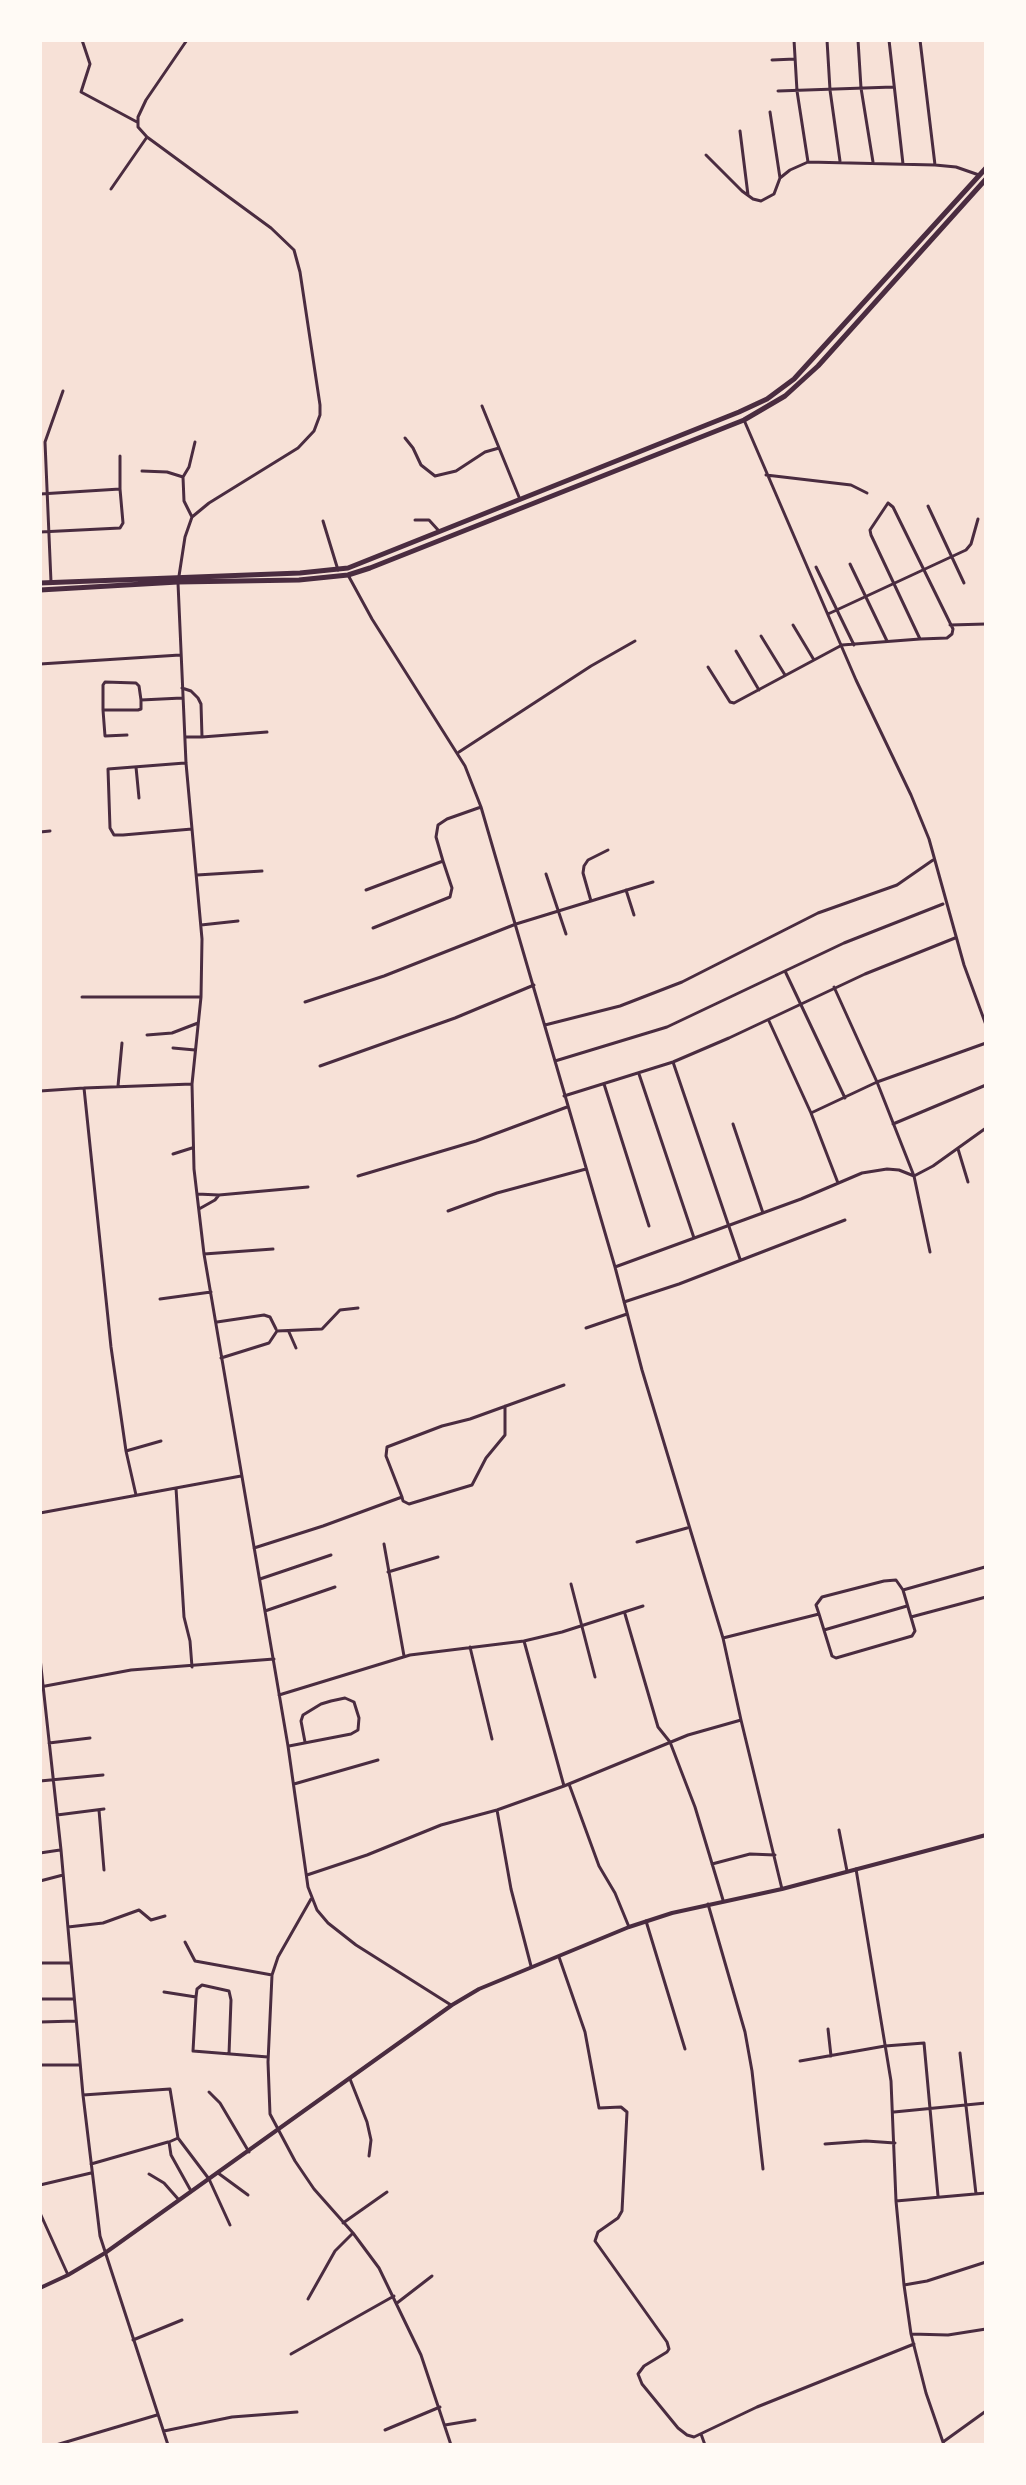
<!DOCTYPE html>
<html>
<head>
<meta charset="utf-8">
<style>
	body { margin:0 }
	#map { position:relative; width:1026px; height:2485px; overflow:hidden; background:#f7e1d7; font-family:Montserrat,sans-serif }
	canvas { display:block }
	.frame { position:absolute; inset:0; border:42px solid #fffaf5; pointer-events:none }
</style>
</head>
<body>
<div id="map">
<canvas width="1026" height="2485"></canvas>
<div class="frame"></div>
</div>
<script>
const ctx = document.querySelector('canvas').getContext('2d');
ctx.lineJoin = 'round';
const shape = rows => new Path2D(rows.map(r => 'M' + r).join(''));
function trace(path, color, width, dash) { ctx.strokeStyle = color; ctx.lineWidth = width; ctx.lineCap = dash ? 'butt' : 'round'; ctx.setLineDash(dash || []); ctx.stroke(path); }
trace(shape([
	[82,40,90,64,81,92,137,122],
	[794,40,797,91,808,162],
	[827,40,830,90,840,161],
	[858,40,861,88,873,162],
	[889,40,903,164],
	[920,40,935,165],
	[986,40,986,41],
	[772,60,795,59],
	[778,91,893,87],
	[770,112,780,178],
	[740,131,748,195],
	[706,155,742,191,753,199,761,201,774,194,780,178,790,170,808,162,935,165,956,167,979,175],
	[111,189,147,137],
	[482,406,519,497],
	[744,420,856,680,911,795,929,839,964,965,986,1025],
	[405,438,413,448,421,465,435,476,456,471,485,452,499,448],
	[120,456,120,489],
	[142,471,167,472,183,477],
	[766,475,851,485,867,493],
	[40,494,120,489,123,523,120,528,40,532],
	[888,503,893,507,953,629,952,634,947,638,920,639,871,535,870,530,888,503],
	[928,506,964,583],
	[192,517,184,501,183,477,189,467,195,442],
	[415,520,429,520,439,531],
	[323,521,338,570],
	[850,564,887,641],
	[816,567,854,645],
	[179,576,185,537,192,517,209,503,298,448,314,431,320,415,320,405,300,272,294,250,271,228,147,137,138,127,138,117,146,100,187,40],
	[51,582,45,442,63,391],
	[178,583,186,763,202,939,201,997,192,1084,194,1169,204,1254,288,1746,308,1887,317,1910,328,1923,356,1945,451,2005],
	[828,614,966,550,971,544,978,519],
	[793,625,814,660],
	[950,625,986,624],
	[761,636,785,675],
	[736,651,759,690],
	[40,664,180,655],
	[708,667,730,702,734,703,842,645,920,639],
	[182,688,191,691,198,698,201,704,202,737,267,732],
	[103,710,103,685,105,682,136,683,139,686,141,700],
	[127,735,105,736,103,710,138,710,141,709,141,700,182,698],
	[186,737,202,737],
	[459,752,591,666,635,641],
	[185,763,108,769,110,828,114,835,123,835,192,829],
	[136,767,139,798],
	[40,832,50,831],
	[546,874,566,934],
	[197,875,262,871],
	[366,890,443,861,436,837,438,825,447,819,481,807],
	[626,890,634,915],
	[591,901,583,873,584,866,588,860,608,850],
	[201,925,238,921],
	[373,928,450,897,452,888,443,861],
	[785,971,845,1098],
	[834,987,877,1082,914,1176,933,1166,986,1128],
	[82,997,201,997],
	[305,1002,384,976,516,924,653,882],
	[769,1021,811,1113,838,1183],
	[545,1025,620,1006,682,982,818,913,897,885,933,860],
	[147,1035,172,1033,198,1023],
	[173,1048,195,1050],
	[555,1061,667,1027,844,943,943,904],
	[673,1062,740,1259],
	[320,1066,455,1018,534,985],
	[639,1074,694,1238],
	[604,1084,649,1226],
	[118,1086,122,1043],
	[40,1091,84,1088],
	[564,1096,673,1062,729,1038,865,974,955,938],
	[811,1113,877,1082,986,1043],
	[733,1124,763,1213],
	[893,1124,986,1085],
	[958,1149,968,1182],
	[173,1154,192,1148],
	[358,1176,476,1141,567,1107],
	[197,1194,219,1195],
	[199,1209,215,1200,219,1195,308,1187],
	[448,1211,497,1193,586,1169],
	[204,1254,273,1249],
	[615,1267,801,1199,862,1173,887,1169,899,1170,914,1176,930,1252],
	[160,1299,211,1292],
	[624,1302,679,1284,845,1220],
	[217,1322,264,1315,270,1317,276,1329],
	[586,1328,627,1314],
	[289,1332,296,1348],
	[221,1358,269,1343,277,1331,322,1329,340,1310,358,1308],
	[126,1451,161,1441],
	[176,1488,184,1617,190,1641,192,1667],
	[136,1495,126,1451,111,1347,84,1088,192,1084],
	[402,1497,386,1456,387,1447,442,1426,470,1419,564,1385],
	[40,1513,241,1476],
	[637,1542,687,1528],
	[384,1544,404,1656],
	[254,1548,323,1526,402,1497,403,1501,409,1504,472,1485,486,1458,505,1435,505,1406],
	[388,1572,438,1557],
	[260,1579,331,1555],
	[571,1584,595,1677],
	[903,1590,985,1567],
	[265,1611,335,1587],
	[625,1614,658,1727,670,1742,695,1807,723,1900],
	[911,1617,986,1597],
	[824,1630,907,1606],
	[723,1638,819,1614,832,1656,836,1658,912,1636,915,1631,903,1590,896,1580,884,1581,822,1597,816,1605,819,1614],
	[524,1641,564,1786],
	[470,1647,492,1739],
	[40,1658,61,1850,83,2095,100,2236,168,2445],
	[40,1687,131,1670,274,1659],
	[279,1695,410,1655,524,1641,562,1632,643,1606],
	[741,1720,782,1889],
	[49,1743,90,1738],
	[289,1746,351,1734,358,1730,359,1718,354,1702,345,1698,331,1701,321,1704,303,1715,301,1721,305,1742],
	[40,1781,103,1775],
	[294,1784,378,1760],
	[569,1784,599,1866,615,1893,629,1927],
	[99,1810,104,1870],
	[497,1810,511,1889,531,1966],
	[57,1815,104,1809],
	[839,1830,847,1871],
	[40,1853,60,1850],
	[712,1864,750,1854,775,1855],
	[856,1869,891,2081,896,2201,904,2285,911,2334,926,2393,944,2445],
	[307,1875,367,1855,441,1825,497,1810,564,1786,688,1735,741,1720,723,1638,642,1370,615,1267,481,807,465,766,372,619,348,575],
	[40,1881,63,1875],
	[311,1899,278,1957,272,1975,268,2062,270,2114,295,2161,314,2189,353,2233,379,2268,421,2355,451,2445],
	[708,1904,745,2032,752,2071,763,2169],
	[646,1921,685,2049],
	[68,1927,103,1923,139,1910,151,1920,165,1916],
	[185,1942,195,1961,272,1975],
	[559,1957,585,2032,599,2108,621,2107,627,2112,622,2211,618,2218,598,2232,595,2241,667,2342,669,2349,667,2352,644,2366,638,2374,642,2384,678,2428,687,2435,694,2437,757,2407,914,2344],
	[40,1963,71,1963],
	[164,1992,196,1997,193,2051,268,2057],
	[196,1997,197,1989,202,1985,229,1991,231,2000,229,2054],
	[40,1999,74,1999],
	[40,2022,76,2021],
	[828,2029,831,2056],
	[960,2053,976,2194],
	[800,2061,885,2046,924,2043,938,2196],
	[40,2065,80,2065],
	[350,2079,367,2122,371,2140,369,2156],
	[209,2092,220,2103,249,2152],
	[83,2095,170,2089,178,2138,169,2142,171,2155,191,2191],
	[894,2112,986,2103],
	[178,2138,209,2179,230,2225],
	[825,2144,866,2141,895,2143],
	[91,2164,168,2142],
	[218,2173,248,2195],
	[149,2174,164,2183,179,2200],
	[40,2185,91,2173],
	[896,2201,986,2193],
	[40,2213,68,2275],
	[343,2223,387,2192],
	[904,2285,927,2281,986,2262],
	[308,2299,335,2251,353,2233],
	[397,2303,432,2276],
	[911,2334,948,2335,986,2329],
	[133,2340,182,2320],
	[291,2354,394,2296],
	[445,2425,475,2420],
	[385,2430,440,2407],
	[164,2431,232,2417,297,2412],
	[701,2434,705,2445],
	[943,2442,986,2411],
	[56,2445,157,2415]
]), '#4a2c40', 3);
trace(shape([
	[40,2288,68,2275,105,2253,452,2005,479,1989,629,1927,672,1913,782,1889,986,1835]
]), '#4a2c40', 4);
trace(shape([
	[40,583,300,573,348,568,739,412,767,399,794,379,986,168],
	[40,590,178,582,299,580,348,575,370,568,744,420,785,396,818,366,986,179]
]), '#4a2c40', 5);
</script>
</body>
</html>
